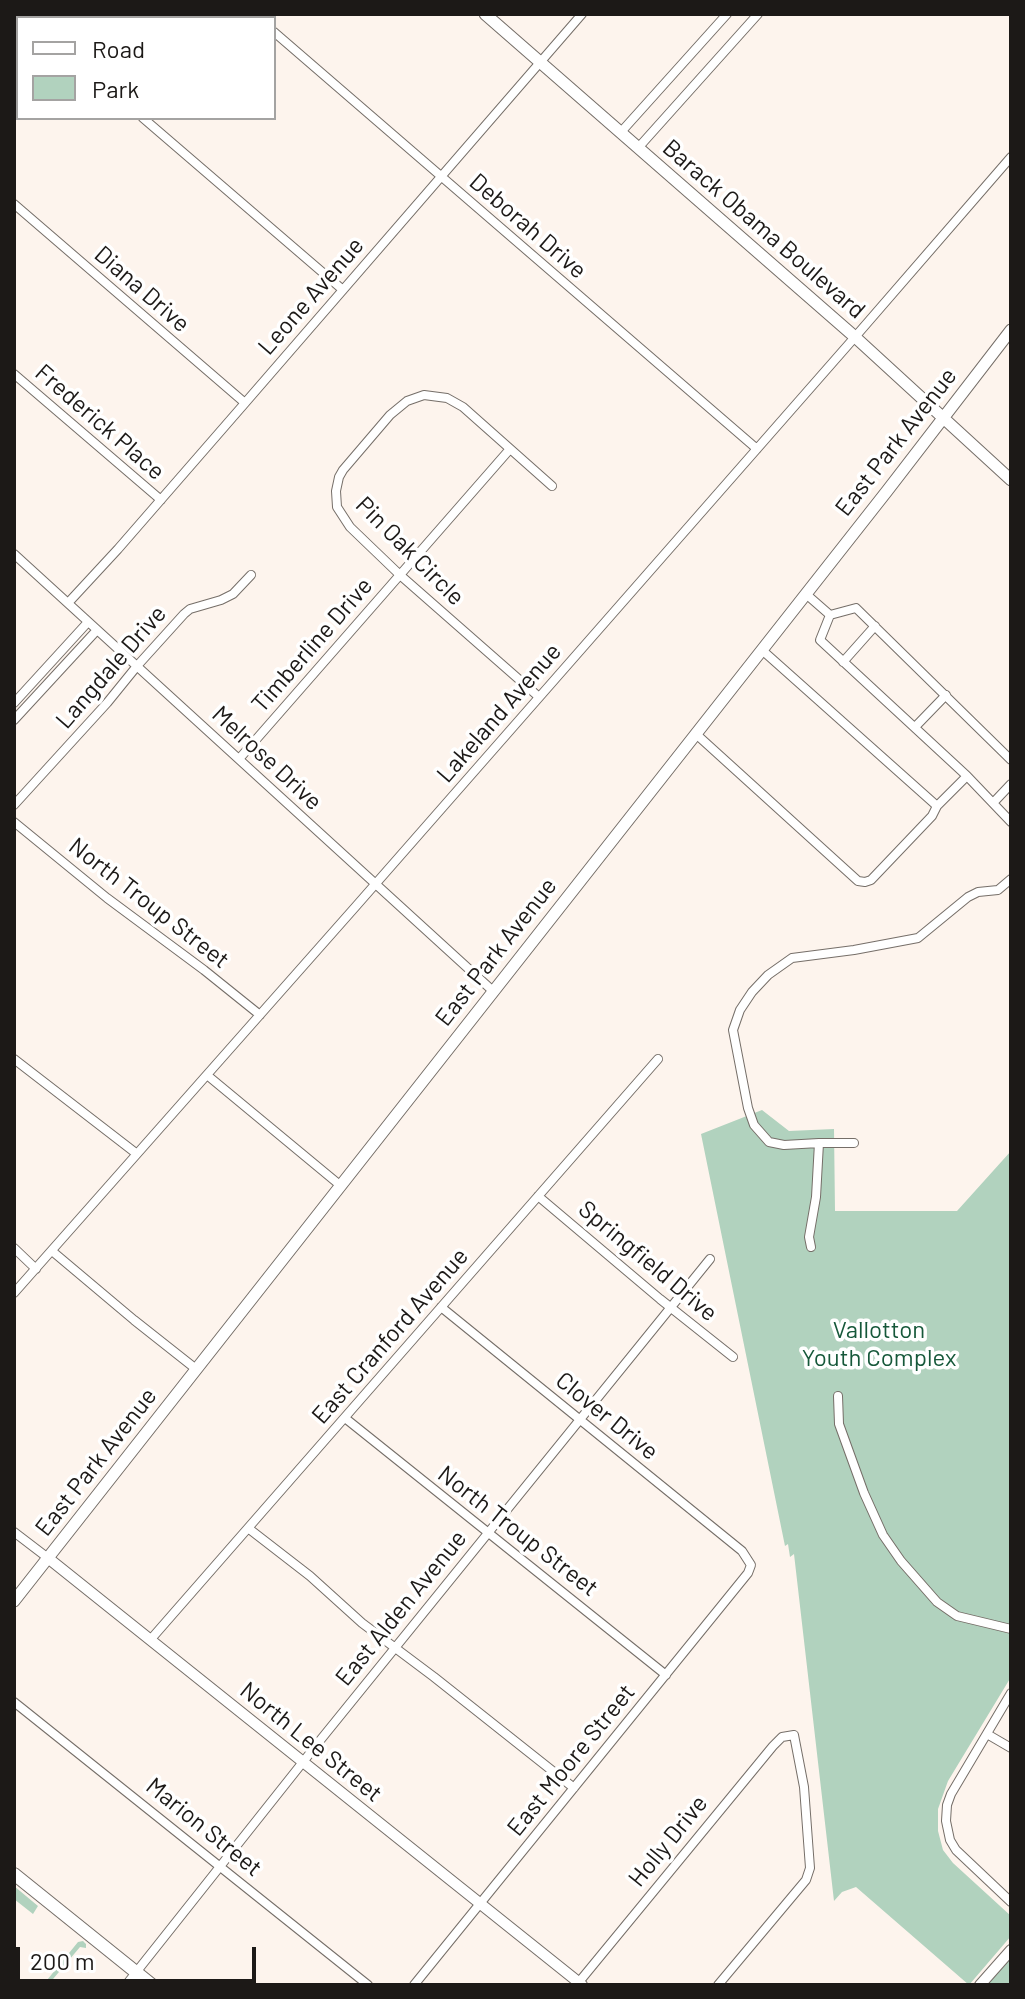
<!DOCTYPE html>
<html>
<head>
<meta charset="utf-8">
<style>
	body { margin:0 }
	#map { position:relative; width:1025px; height:1999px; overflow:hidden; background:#fdf4ed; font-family:Barlow,sans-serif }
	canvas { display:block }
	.frame { position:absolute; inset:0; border:16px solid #1c1917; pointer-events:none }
	.legend { position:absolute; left:16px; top:16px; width:260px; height:104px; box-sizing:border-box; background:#fff; border:2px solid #a4a3a2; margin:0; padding:10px 14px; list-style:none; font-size:24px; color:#1c1917 }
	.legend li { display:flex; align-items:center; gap:16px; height:40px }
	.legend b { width:40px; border:2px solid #a4a3a2 }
	.scale { position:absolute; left:16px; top:1947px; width:240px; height:36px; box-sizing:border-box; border:4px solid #1c1917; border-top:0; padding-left:10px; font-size:24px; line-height:28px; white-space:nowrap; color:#1c1917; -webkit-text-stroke:6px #fff; paint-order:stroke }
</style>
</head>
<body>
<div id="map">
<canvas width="1025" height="1999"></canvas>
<div class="frame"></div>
<ul class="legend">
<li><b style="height:10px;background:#fff"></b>Road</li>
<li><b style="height:22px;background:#b1d2be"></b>Park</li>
</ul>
<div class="scale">200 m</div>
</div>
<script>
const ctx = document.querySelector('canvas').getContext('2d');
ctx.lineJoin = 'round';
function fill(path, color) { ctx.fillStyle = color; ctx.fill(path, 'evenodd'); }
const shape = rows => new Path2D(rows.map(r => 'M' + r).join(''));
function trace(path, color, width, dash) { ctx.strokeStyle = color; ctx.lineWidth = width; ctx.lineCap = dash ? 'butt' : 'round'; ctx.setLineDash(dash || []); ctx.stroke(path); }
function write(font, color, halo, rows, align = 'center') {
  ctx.font = font + ' Barlow,sans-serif'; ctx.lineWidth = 7; ctx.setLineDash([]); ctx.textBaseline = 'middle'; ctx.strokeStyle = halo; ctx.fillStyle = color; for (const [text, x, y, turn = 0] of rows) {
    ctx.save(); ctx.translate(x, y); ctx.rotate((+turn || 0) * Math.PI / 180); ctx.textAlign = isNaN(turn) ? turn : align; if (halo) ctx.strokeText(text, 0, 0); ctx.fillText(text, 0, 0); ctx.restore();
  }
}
fill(shape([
	[762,1110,789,1131,834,1129,835,1211,957,1211,1011,1151,1011,1677,948,1781,938,1809,938,1831,943,1850,953,1863,1011,1916,1011,1936,969,1985,856,1887,842,1892,834,1901,794,1554,790,1557,788,1544,785,1546,701,1134],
	[14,1886,38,1906,33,1914,14,1899],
	[83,1941,86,1944,86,1948,80,1947,48,1985,43,1985,78,1942],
	[1011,1956,1011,1985,986,1985]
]), '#b1d2be');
const minor = shape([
	[23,14,28,18],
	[253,14,258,18],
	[274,32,757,449],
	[143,118,343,290],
	[621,132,727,14],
	[638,148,758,14],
	[14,204,245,403],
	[14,374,161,500],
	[14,554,494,992],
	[806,594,830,615,856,608,1011,760],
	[68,603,118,549,245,403,582,14],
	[830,615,820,640,967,776],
	[762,650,937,806,967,776,1011,822],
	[843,662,875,626],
	[539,697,400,575,350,527,337,507,336,491,339,477,343,470,390,415,407,401,424,395,447,398,463,407,552,486],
	[14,703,88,622],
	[14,720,97,630],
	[915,727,946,695],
	[696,734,858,881,865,882,871,880,932,816,937,806],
	[239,759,510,449],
	[993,803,1011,784],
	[14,805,107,703,137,666,184,614,190,609,221,600,233,594,251,575],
	[14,822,107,898,204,970,260,1015],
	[14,1059,137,1154],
	[207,1075,341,1186],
	[819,1143,784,1145,769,1142,754,1125,748,1108,733,1030,740,1010,752,992,768,975,792,958,854,950,918,938,968,897,978,892,998,890,1011,879],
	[538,1196,660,1299,733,1357],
	[811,1247,809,1237,816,1197,819,1143,854,1143],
	[14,1248,36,1269],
	[52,1251,134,1320,196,1369],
	[14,1293,357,905,855,337,1011,157],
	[838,1396,839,1424,864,1493,883,1535,901,1561,937,1602,957,1616,1011,1629],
	[345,1418,666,1675],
	[248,1528,310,1576,362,1623,434,1677,574,1788],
	[14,1532,48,1558],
	[151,1639,658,1059],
	[1011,1693,951,1794,947,1805,946,1821,950,1840,956,1850,1011,1902],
	[14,1702,368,1985],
	[987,1734,1011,1748],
	[579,1982,773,1746,782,1737,794,1735,804,1787,810,1868,806,1880,718,1985],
	[126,1985,322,1738,710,1259],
	[414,1985,748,1573,751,1565,742,1551,441,1307]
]);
const tertiary = shape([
	[48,1558,582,1985],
	[980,1985,1011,1950]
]);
const secondary = shape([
	[485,14,855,337,1011,480],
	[14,1601,887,491,1011,330]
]);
const primary = shape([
	[14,1874,152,1985]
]);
trace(minor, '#756e68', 10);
trace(tertiary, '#756e68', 12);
trace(secondary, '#756e68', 13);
trace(primary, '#756e68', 14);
trace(minor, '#fff', 8);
trace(tertiary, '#fff', 10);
trace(secondary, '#fff', 11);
trace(primary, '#fff', 12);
write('24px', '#1c1917', '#fff', [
	["Deborah Drive",528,226,41],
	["Barack Obama Boulevard",764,229,41],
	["Diana Drive",142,289,41],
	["Leone Avenue",311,296,-49],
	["Frederick Place",100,422,41],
	["East Park Avenue",896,442,-52],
	["Pin Oak Circle",410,551,45],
	["Timberline Drive",312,645,-49],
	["Langdale Drive",111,667,-49],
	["Lakeland Avenue",499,713,-49],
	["Melrose Drive",267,758,43],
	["North Troup Street",149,903,38],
	["East Park Avenue",496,952,-52],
	["Springfield Drive",648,1261,40],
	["East Cranford Avenue",390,1336,-49],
	["Clover Drive",607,1416,39],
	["East Park Avenue",96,1462,-52],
	["North Troup Street",518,1531,38],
	["East Alden Avenue",401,1608,-51],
	["North Lee Street",311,1742,39],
	["East Moore Street",571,1760,-51],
	["Marion Street",204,1827,39],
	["Holly Drive",668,1841,-51]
]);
write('24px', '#16583a', '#fff', [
	["Vallotton",879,1330],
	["Youth Complex",879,1358]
]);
</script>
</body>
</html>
